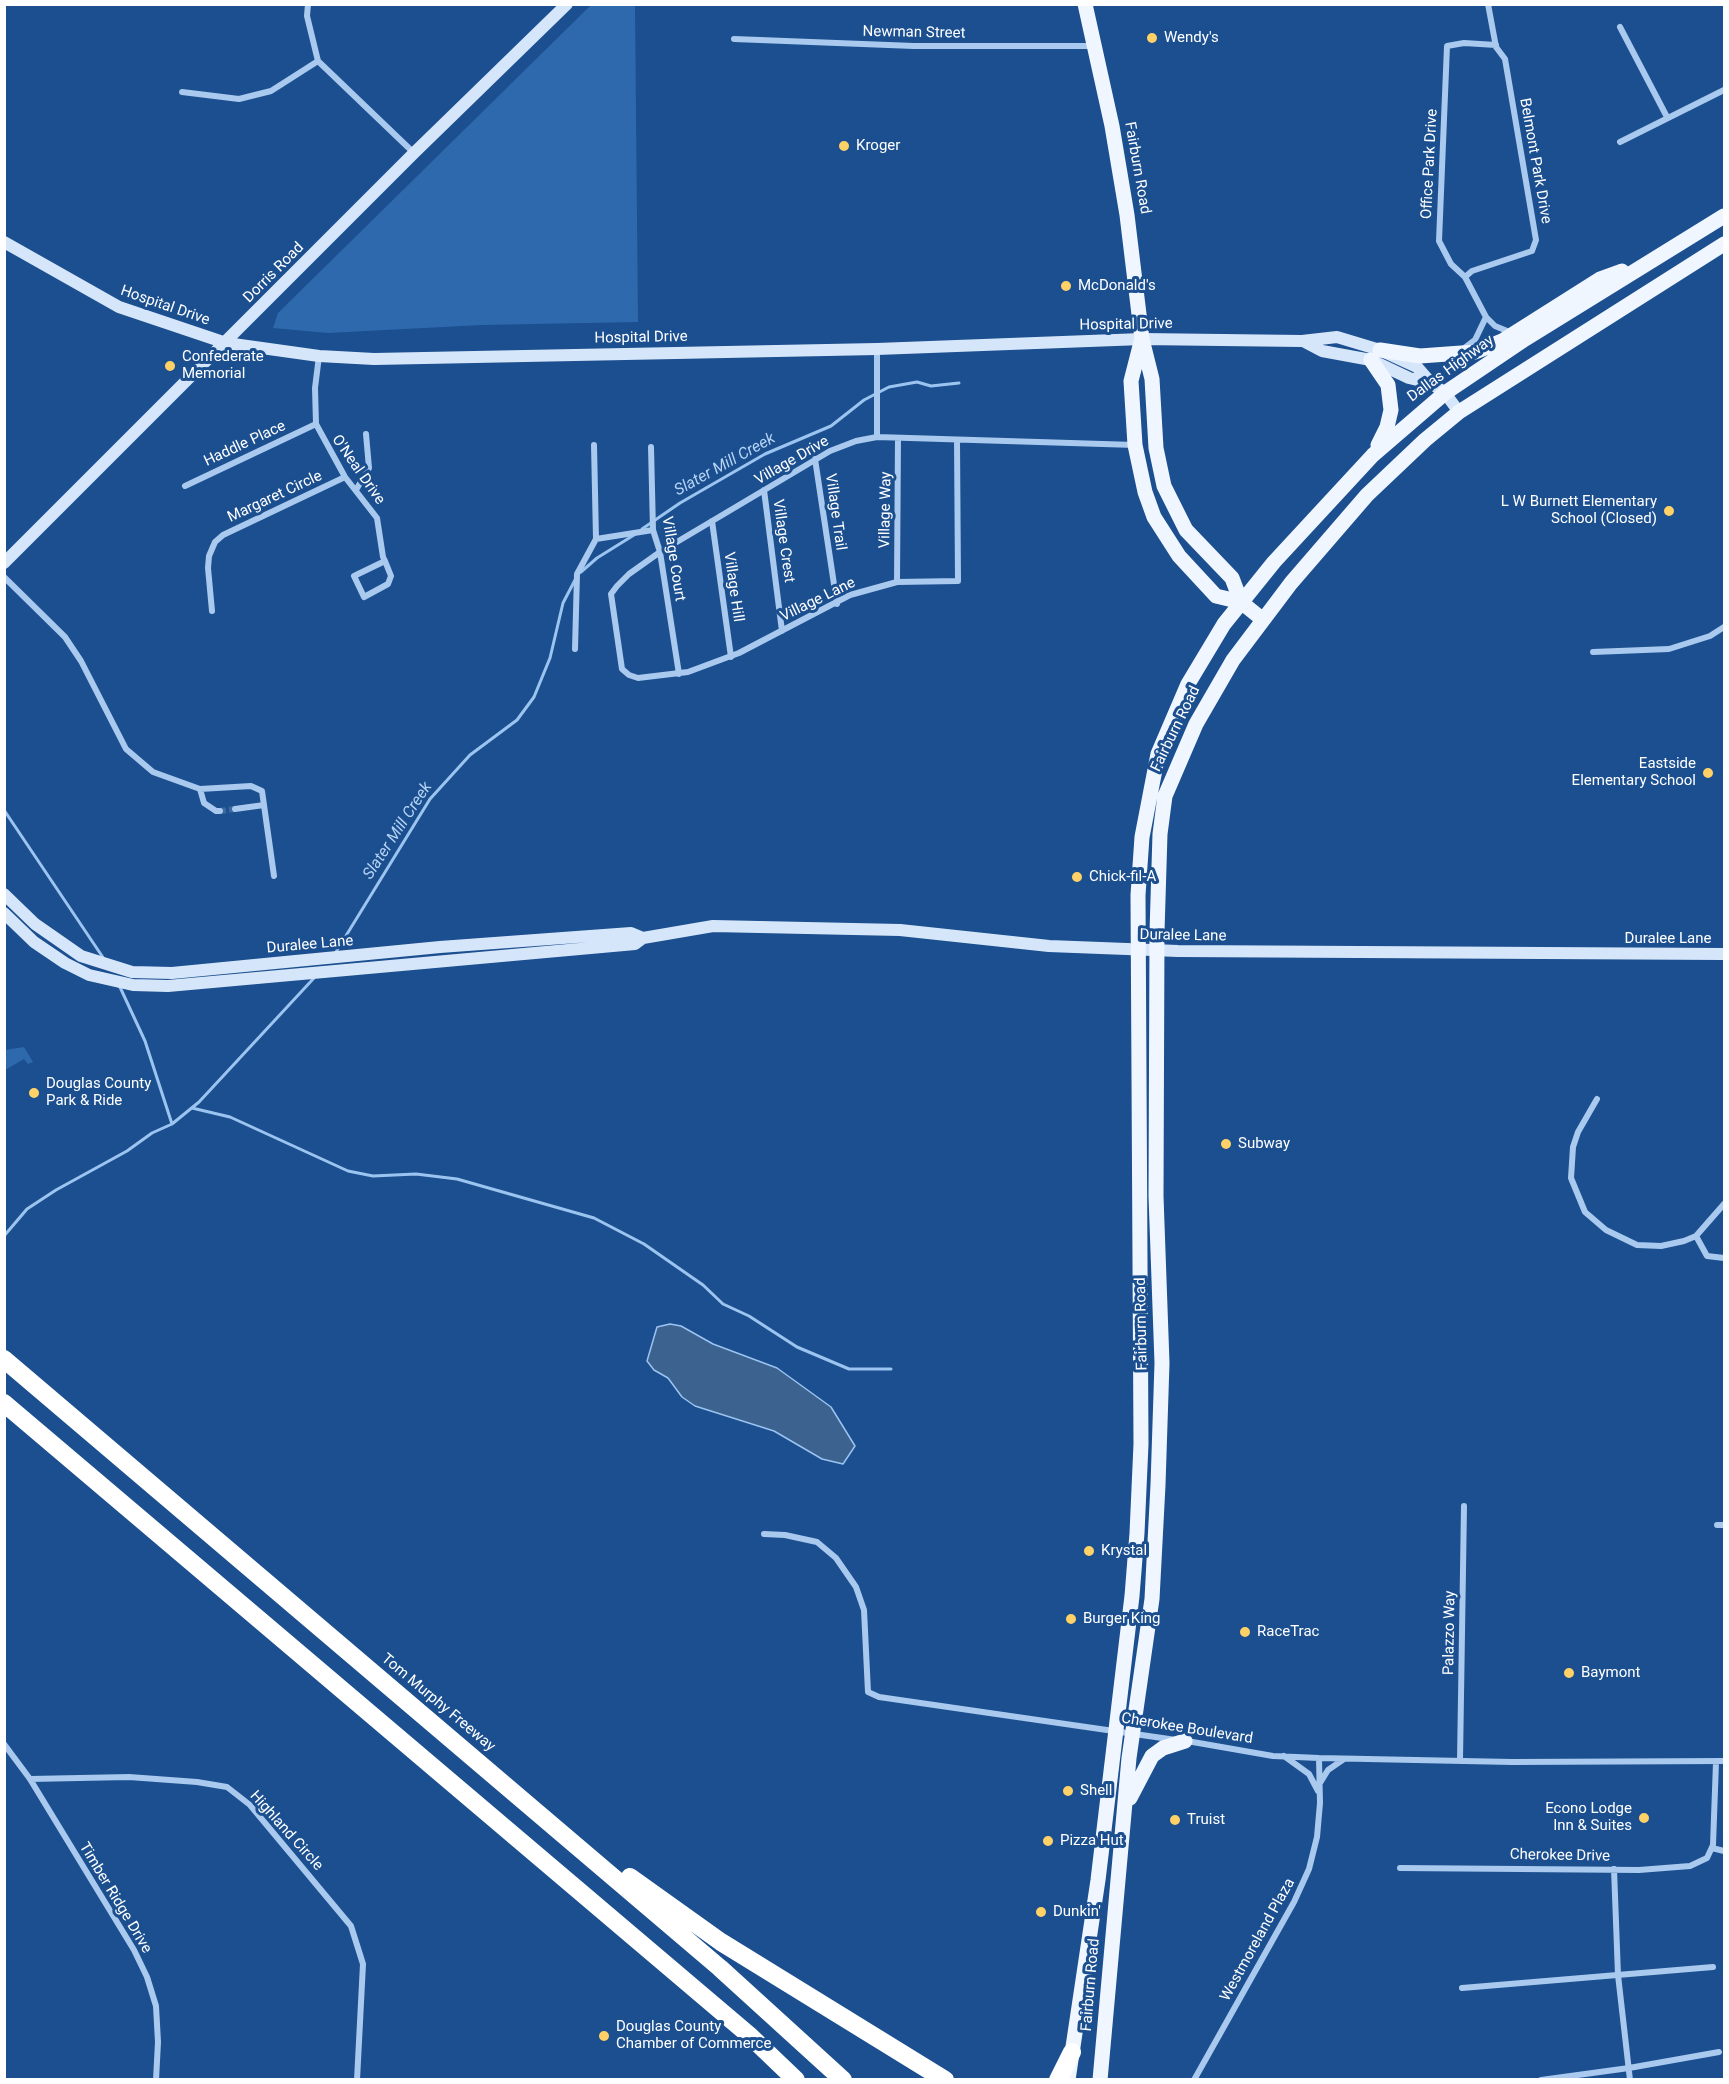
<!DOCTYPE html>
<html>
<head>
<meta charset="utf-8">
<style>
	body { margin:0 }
	#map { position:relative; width:1729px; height:2084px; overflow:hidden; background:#1b4f8f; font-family:Roboto,sans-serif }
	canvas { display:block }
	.frame { position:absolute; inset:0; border:6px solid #fff; pointer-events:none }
</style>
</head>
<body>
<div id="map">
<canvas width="1729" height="2084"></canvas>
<div class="frame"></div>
</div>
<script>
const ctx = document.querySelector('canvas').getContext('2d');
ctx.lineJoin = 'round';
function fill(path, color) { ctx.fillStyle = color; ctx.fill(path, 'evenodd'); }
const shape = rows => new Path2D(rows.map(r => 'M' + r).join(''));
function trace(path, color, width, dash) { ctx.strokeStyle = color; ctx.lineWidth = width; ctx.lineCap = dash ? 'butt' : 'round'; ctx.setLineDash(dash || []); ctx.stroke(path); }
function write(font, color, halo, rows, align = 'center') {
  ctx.font = font + ' Roboto,sans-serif'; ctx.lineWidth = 6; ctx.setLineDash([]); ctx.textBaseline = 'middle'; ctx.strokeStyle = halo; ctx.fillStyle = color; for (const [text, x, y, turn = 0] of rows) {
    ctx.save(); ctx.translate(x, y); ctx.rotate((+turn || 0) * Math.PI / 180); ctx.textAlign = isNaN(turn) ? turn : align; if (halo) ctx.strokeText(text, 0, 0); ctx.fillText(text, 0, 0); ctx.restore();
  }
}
fill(shape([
	[591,5,635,5,638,322,482,325,328,333,273,328,278,313],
	[24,1047,33,1062,28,1064,24,1059,5,1070,5,1050]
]), '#2e69ad');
const water = shape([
	[670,1324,681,1326,713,1344,777,1368,831,1407,855,1446,843,1464,822,1459,774,1431,695,1406,682,1397,668,1378,654,1370,647,1361,657,1327,670,1324]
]);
fill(water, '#3c6290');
trace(water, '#9cc4f0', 1.5);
trace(shape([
	[642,529,680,503,765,454,831,426,864,400,889,387,917,382,931,386,959,383],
	[581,572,597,558,634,535],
	[4,810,104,959],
	[336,952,430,799,470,755,517,720,534,697,550,658,563,603,575,580],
	[119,985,145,1041,172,1124],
	[192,1108,230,1117,348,1171,373,1176,416,1174,457,1179,594,1218,644,1244,703,1285,723,1304,749,1316,797,1347,849,1369,891,1369],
	[4,1236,27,1209,56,1190,127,1151,152,1133,172,1124,199,1102,314,978]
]), '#9cc4f0', 3);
trace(shape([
	[220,811,235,809]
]), '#3d69a0', 6, [6, 3]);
trace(shape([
	[308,4,307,16,318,61,414,153],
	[1620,27,1667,117],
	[734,39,914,46,1094,46],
	[1496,45,1464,43,1447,46,1439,241,1451,264,1465,277,1486,317,1495,326,1512,333],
	[182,92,239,99,271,91,318,61],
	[1620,142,1724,90],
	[1465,277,1472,271,1532,251,1536,240,1505,59,1496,47,1488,4],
	[1462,350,1475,340,1486,317],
	[319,356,315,388,316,424,345,477,377,518,383,557,385,561,391,576,388,584,364,597,354,576,385,561],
	[877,437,877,349],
	[957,440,958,581,897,582,850,595,739,653,688,672,638,678,629,675,622,669,611,594,617,586,629,574,660,552,830,451,856,441,877,437,1135,445],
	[651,447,653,530,660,552,679,674],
	[815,459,837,604],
	[185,486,316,424],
	[356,490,369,468,366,434],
	[764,490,782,631],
	[712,521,731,657],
	[596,539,653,530],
	[4,577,65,637,81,661,126,749,153,772,200,789,251,786,262,791,274,876],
	[897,582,898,438],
	[212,611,208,568,209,556,215,542,223,535,345,477],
	[575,649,577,574,596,539,594,445],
	[1593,652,1669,649,1710,636,1724,627],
	[200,789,204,803,216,811,220,811],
	[235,809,264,805],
	[1597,1099,1578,1132,1573,1147,1571,1178,1585,1212,1606,1230,1637,1245,1661,1246,1684,1241,1696,1236,1724,1204],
	[1696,1236,1707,1256,1724,1258],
	[1717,1525,1724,1525],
	[764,1534,785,1535,817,1542,836,1558,856,1587,864,1610,868,1692,879,1697,1176,1740],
	[1187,1741,1273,1756,1319,1758,1512,1762,1724,1761],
	[4,1744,30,1779,134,1950,147,1977,156,2006,158,2042,156,2080],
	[1284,1756,1309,1774,1318,1791],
	[1460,1760,1464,1506],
	[30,1779,129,1777,197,1782,227,1787,250,1805,351,1926,363,1964,357,2080],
	[1320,1783,1328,1770,1344,1759],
	[1712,1848,1724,1851],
	[1400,1868,1639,1870,1690,1866,1707,1858,1713,1845,1716,1762],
	[1614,1869,1618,1975,1630,2080],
	[1462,1988,1713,1967],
	[1194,2080,1294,1902,1309,1869,1317,1837,1320,1803,1319,1758],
	[1541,2080,1629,2068,1719,2052]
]), '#a9c9ee', 6);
trace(shape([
	[4,242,119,307,226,343,319,356,374,359,877,349,1142,339,1302,341,1337,337,1380,350,1417,367,1431,383,1445,393,1459,412],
	[1303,341,1322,351,1371,360,1409,378,1430,383],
	[4,563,414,153,567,4],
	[4,894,35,924,81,956,132,972,172,973,440,947,631,933,643,938],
	[4,913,34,942,65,963,89,975,133,985,168,986,635,944,643,938,713,926,900,930,1049,946,1178,951,1724,954]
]), '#d6e6fa', 12);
trace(shape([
	[1085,4,1112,126,1127,215,1142,339,1152,379,1156,448,1164,486,1186,530,1232,578,1241,602,1262,619],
	[1141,342,1131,381,1135,445,1145,492,1154,517,1179,556,1216,596,1241,602],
	[1380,350,1420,356,1475,352,1502,341,1600,279,1622,271],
	[1371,360,1388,385,1391,410,1387,427,1378,445],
	[1130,1798,1152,1756,1163,1748,1185,1741],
	[1068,2080,1098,1880,1132,1596,1137,1533,1141,1444,1138,895,1142,837,1158,754,1188,684,1224,624,1274,562,1373,455,1445,393,1525,339,1724,216],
	[1100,2080,1129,1758,1152,1599,1158,1485,1162,1363,1156,1196,1157,932,1160,834,1165,796,1196,724,1233,660,1291,583,1367,495,1425,440,1459,412,1724,244]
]), '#f0f6ff', 15);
trace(shape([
	[4,1359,720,1968,843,2080],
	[4,1403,749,2035,796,2080],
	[630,1877,721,1942,945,2080],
	[1058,2080,1072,2052]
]), '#fff', 18);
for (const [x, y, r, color] of [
	[1152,38,6,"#ffd166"],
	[844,146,6,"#ffd166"],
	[1066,286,6,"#ffd166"],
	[170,366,6,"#ffd166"],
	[1669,511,6,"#ffd166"],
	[1708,773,6,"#ffd166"],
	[1077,877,6,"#ffd166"],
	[34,1093,6,"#ffd166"],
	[1226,1144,6,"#ffd166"],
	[1089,1551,6,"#ffd166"],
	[1071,1619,6,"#ffd166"],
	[1245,1632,6,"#ffd166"],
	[1569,1673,6,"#ffd166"],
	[1068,1791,6,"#ffd166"],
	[1644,1818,6,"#ffd166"],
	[1175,1820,6,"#ffd166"],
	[1048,1841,6,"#ffd166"],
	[1041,1912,6,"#ffd166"],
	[604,2036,6,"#ffd166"]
]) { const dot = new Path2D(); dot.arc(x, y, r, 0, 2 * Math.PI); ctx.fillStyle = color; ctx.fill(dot); trace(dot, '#1b4f8f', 2); }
write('15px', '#fff', '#1b4f8f', [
	["Newman Street",914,33,1],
	["Belmont Park Drive",1535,161,80],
	["Office Park Drive",1430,164,-87],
	["Fairburn Road",1137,168,80],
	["Dorris Road",274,273,-45],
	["Hospital Drive",165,306,19],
	["Hospital Drive",1126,325,-1],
	["Hospital Drive",641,338,-1],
	["Dallas Highway",1451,369,-36],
	["Haddle Place",245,444,-25],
	["Village Drive",792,461,-30],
	["O'Neal Drive",358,470,55],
	["Margaret Circle",275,497,-25],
	["Village Way",886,510,-89],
	["Village Trail",835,512,82],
	["Village Crest",783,541,82],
	["Village Court",673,559,81],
	["Village Hill",733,587,82],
	["Village Lane",818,600,-26],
	["Fairburn Road",1176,729,-64],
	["Duralee Lane",1183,936,1],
	["Duralee Lane",1668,939],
	["Duralee Lane",310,945,-5],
	["Fairburn Road",1142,1324,-91],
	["Palazzo Way",1450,1633,-89],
	["Tom Murphy Freeway",438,1703,40],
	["Cherokee Boulevard",1187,1729,9],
	["Highland Circle",286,1831,48],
	["Cherokee Drive",1560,1856,1],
	["Timber Ridge Drive",115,1898,59],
	["Westmoreland Plaza",1258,1940,-61],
	["Fairburn Road",1091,1985,-85]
]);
write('15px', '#fff', '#1b4f8f', [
	["Wendy's",1164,38],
	["Kroger",856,146],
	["McDonald's",1078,286],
	["Confederate",182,357],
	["Memorial",182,374],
	["L W Burnett Elementary",1657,502,"right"],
	["School (Closed)",1657,519,"right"],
	["Eastside",1696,764,"right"],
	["Elementary School",1696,781,"right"],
	["Chick-fil-A",1089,877],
	["Douglas County",46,1084],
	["Park & Ride",46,1101],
	["Subway",1238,1144],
	["Krystal",1101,1551],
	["Burger King",1083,1619],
	["RaceTrac",1257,1632],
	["Baymont",1581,1673],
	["Shell",1080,1791],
	["Econo Lodge",1632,1809,"right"],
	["Inn & Suites",1632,1826,"right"],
	["Truist",1187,1820],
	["Pizza Hut",1060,1841],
	["Dunkin'",1053,1912],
	["Douglas County",616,2027],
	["Chamber of Commerce",616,2044]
], 'left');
write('italic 16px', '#b5d3f5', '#1b4f8f', [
	["Slater Mill Creek",725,465,-29],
	["Slater Mill Creek",398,831,-57]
]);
</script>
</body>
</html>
